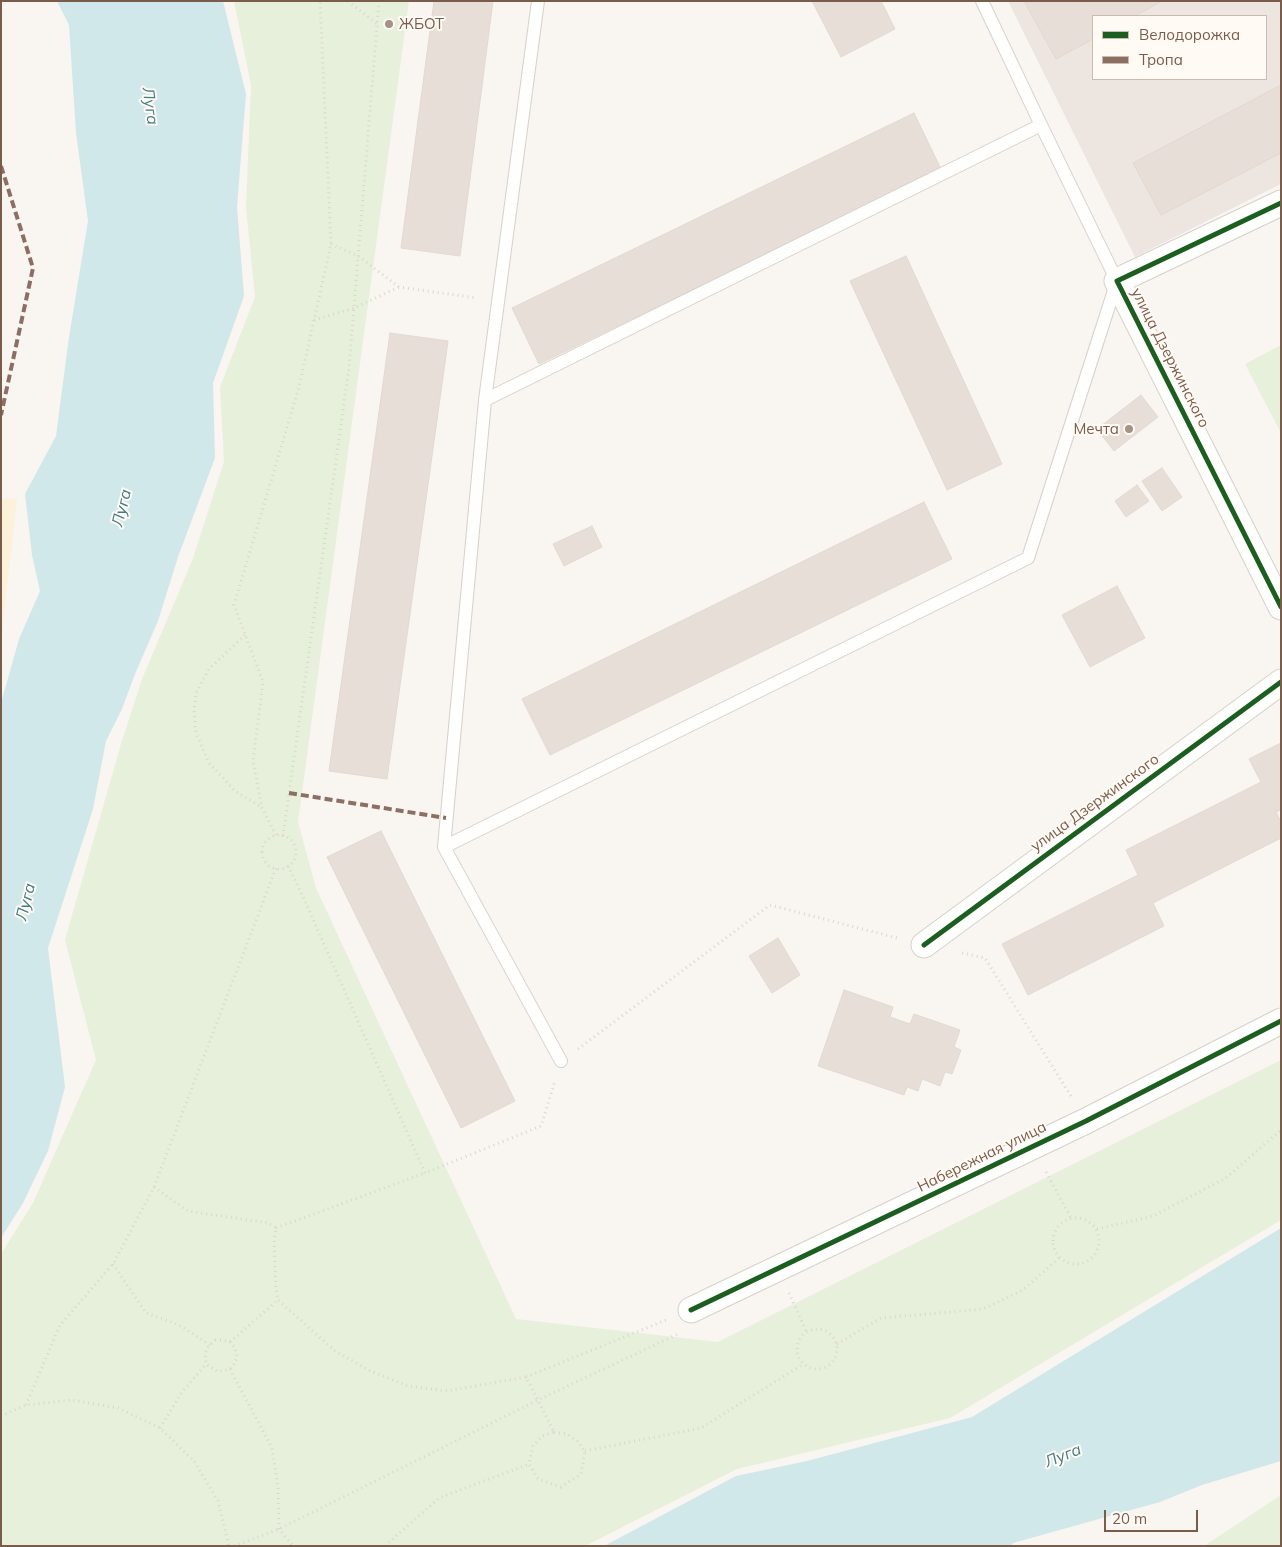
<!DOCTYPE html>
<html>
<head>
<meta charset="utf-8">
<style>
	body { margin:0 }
	#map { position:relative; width:1282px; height:1547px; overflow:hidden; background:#f9f5f0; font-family:Mulish,sans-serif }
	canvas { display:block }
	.frame { position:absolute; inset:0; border:2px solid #7a5c4d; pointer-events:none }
	.legend { position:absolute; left:1092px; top:15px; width:175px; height:65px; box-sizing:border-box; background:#fffaf3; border:1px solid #cabbb1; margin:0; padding:6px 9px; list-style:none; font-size:15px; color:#7a5c4d }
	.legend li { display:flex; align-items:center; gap:10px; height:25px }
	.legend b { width:25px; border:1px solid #cabbb1 }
	.scale { position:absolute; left:1104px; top:1510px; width:94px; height:22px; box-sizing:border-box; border:2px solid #7a5c4d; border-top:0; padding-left:6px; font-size:15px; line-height:18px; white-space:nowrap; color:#7a5c4d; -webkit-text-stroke:4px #fffaf3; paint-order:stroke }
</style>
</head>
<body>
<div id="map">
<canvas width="1282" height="1547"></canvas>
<div class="frame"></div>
<ul class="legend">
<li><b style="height:6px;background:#1b5e20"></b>Велодорожка</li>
<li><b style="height:6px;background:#8d6e63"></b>Тропа</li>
</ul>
<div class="scale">20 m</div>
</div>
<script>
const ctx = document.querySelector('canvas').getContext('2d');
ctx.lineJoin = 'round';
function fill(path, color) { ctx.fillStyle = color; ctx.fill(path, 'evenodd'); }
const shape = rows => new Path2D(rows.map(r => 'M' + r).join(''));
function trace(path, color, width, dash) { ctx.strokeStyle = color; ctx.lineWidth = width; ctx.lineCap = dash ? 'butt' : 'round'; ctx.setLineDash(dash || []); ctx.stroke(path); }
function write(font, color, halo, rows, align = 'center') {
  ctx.font = font + ' Mulish,sans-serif'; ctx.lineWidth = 4; ctx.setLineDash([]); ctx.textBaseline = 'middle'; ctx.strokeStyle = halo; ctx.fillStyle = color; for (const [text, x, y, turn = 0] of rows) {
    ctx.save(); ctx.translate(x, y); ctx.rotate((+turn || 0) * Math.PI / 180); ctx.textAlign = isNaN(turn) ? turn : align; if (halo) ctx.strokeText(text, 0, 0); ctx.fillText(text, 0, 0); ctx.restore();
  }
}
fill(shape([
	[1008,1,1281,1,1281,184,1135,257],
	[1093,16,1266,16,1266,79,1093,79]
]), '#ede5e0');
fill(shape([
	[234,1,409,1,298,822,316,888,516,1319,718,1342,1281,1060,1281,1220,950,1418,737,1469,585,1546,1,1546,1,1254,33,1203,96,1060,65,940,121,744,142,679,192,561,224,462,220,387,255,297,246,207,251,85],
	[1281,345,1281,433,1245,364],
	[1281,1495,1281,1546,1204,1546]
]), '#e7f0db');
fill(shape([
	[1,498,17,499,1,642]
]), '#fbf2d9');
fill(shape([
	[57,1,223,1,246,94,237,207,244,296,213,383,215,458,178,557,158,621,135,674,122,709,106,741,93,809,48,948,65,1087,48,1151,23,1203,1,1238,1,703,19,639,40,591,32,555,25,494,56,436,69,337,88,221,76,133,69,25],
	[1281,1228,1281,1461,1202,1485,1160,1502,1013,1543,1011,1546,604,1546,736,1476,807,1461,972,1417]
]), '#d0e8ea');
const building = shape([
	[434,1,493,1,460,256,401,248,434,1],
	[812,1,881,1,895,29,841,57,812,1],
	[1024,1,1162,1,1135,16,1093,16,1093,39,1056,59,1024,1],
	[1281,85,1281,153,1161,215,1133,163,1281,85],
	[914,113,941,169,539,364,512,308,914,113],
	[906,256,1002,464,947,490,850,281,906,256],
	[390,333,448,341,387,779,329,771,390,333],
	[1141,395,1158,417,1114,451,1097,429,1141,395],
	[1162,468,1182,497,1162,511,1142,481,1162,468],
	[1137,485,1149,501,1126,517,1115,501,1137,485],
	[924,502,952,559,550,755,522,699,924,502],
	[592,526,602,547,564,566,553,544,592,526],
	[1117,586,1145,638,1090,667,1062,615,1117,586],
	[1281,743,1281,810,1276,812,1281,822,1281,838,1153,903,1164,926,1028,995,1002,944,1138,875,1126,850,1261,782,1249,759,1281,743],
	[381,831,515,1101,461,1128,327,857,381,831],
	[778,938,800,975,772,993,749,956,778,938],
	[844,990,893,1007,890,1017,910,1024,914,1014,960,1030,954,1047,961,1050,952,1074,945,1072,940,1086,922,1079,918,1091,907,1087,904,1095,818,1066,844,990]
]);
fill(building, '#e6ded7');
trace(building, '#e2d8d2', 1);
const service = shape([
	[538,1,485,400,444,847,561,1061],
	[485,400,1041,125],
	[444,847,1028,558,1117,281,1041,125,982,1]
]);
const minor = shape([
	[1281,203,1117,281,1281,607],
	[924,945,1281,682],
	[691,1310,1086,1121,1281,1021]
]);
trace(service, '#d7d1cb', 14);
trace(minor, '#d7d1cb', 27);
trace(shape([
	[348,1,377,24],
	[331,244,358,256,399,287,477,298],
	[314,320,354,308,399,287],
	[245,635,209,669,196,693,194,710,196,733,209,763,235,791,261,807],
	[276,835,262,808,253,761,263,682,234,605,299,387,331,244,320,1],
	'262 852a17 17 0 1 1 34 0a17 17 0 1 1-34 0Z',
	[283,836,349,368,379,1],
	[288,866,304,899,425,1173,541,1126,555,1081],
	[962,953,985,958,1072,1098],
	[578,1049,770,905,897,938],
	[1046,1172,1071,1218],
	[154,1187,188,1211,268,1223,276,1228,274,1240,276,1289,278,1300,335,1351,368,1370,408,1386,447,1391,526,1377,554,1432],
	'1053 1241a23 23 0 1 1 46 0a23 23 0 1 1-46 0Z',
	[276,1228,425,1173],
	[1097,1229,1153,1216,1226,1178,1281,1130],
	[113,1264,146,1313,179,1325,210,1345],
	[789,1293,806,1331],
	'797 1349a20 20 0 1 1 40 0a20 20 0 1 1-40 0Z',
	[215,1340,223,1340,230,1342,235,1348,237,1356,235,1363,230,1369,223,1371,217,1371,206,1364,205,1353,207,1348,215,1340],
	[230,1342,278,1300],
	[837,1344,881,1318,983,1309,1023,1290,1059,1258],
	[230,1369,272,1448,278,1487,279,1529,293,1546],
	[526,1377,666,1320],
	[26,1405,60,1325,113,1264,154,1187,276,868],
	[1,1416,26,1405,72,1400,118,1408,160,1428,194,1461,218,1501,229,1546],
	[160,1428,182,1392,206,1364],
	[554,1432,567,1434,577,1441,585,1451,581,1474,561,1487,538,1479,529,1464,533,1446,542,1436,554,1432],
	[585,1451,701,1428,802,1365],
	[234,1546,279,1529,538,1400,678,1334],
	[385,1546,439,1498,529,1464]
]), '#dcd5d0', 3, [1, 4]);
trace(service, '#fefefd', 12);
trace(minor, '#fefefd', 25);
trace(shape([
	[1,166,33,268,1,415],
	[289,793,446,818]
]), '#8d6e63', 4, [8, 4]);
trace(shape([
	[1281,203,1117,281,1281,607],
	[924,945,1281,682],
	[691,1310,1086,1121,1281,1021]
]), '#1b5e20', 5);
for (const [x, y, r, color] of [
	[389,24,5,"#a69286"],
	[1129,429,5,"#a69286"]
]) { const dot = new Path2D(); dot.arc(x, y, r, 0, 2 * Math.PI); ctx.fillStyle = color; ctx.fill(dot); trace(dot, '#fffaf3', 2); }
write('15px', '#7a5c4d', '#fffaf3', [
	["ЖБОТ",399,24],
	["Мечта",1119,429,"right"]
], 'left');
write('15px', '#7a5c4d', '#fffaf3', [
	["улица Дзержинского",1170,358,63],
	["улица Дзержинского",1095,803,-36],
	["Набережная улица",982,1157,-26]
]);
write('italic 16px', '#437c86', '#fffaf3', [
	["Луга",150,106,82],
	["Луга",122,508,-76],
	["Луга",26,902,-76],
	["Луга",1063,1456,-22]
]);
</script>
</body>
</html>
